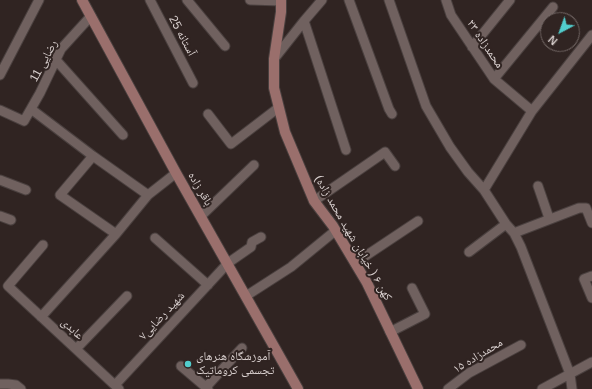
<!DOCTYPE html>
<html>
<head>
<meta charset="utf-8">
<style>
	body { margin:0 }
	#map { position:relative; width:592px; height:389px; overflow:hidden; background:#302422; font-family:Arial,sans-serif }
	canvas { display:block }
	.north { position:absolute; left:540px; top:12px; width:40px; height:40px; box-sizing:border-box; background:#302422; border:1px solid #746967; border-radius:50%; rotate:221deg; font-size:11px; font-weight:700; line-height:16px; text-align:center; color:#d9d0cf }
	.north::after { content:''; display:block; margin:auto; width:14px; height:18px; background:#52cdcd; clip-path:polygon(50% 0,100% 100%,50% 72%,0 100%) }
</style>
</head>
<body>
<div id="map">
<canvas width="592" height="389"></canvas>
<div class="north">N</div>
</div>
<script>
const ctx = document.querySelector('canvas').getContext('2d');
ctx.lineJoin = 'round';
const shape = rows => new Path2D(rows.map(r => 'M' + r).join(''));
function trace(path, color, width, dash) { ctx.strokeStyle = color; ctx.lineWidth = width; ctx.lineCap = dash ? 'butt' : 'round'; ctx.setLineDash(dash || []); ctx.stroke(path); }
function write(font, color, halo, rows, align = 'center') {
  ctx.font = font + ' Arial,"Noto Naskh Arabic",sans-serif'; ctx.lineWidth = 4; ctx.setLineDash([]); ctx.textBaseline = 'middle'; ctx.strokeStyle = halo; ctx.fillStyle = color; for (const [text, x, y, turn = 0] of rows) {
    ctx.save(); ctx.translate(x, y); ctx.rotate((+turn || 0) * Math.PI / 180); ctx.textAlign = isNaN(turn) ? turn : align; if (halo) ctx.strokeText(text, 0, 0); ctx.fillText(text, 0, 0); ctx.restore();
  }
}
const street = shape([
	[150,0,193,83],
	[187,0,225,46],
	[250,0,281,1],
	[349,0,389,109,392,114],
	[389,0,426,106,450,147,468,172,484,190],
	[446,0,451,15,494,79,532,111],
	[304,21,346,150],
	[472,47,510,0],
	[274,59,304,21,322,0],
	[56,60,123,135],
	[0,75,39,0],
	[494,79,553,7],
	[31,109,93,156,148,195],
	[0,110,24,121,40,93,61,49,91,16],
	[208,114,231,144,278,108],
	[93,156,60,195,116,234],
	[0,180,26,190],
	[538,186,549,218],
	[314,201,385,152,395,166],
	[0,216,11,220],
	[201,216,254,165],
	[514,233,506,224,484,190,532,111,592,35],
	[155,238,208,285],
	[43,245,8,286,119,389],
	[469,252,506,224],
	[355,263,418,221],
	[592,276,584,279,592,298],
	[246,296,291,267,335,231],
	[41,317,116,234,148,195,176,173],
	[390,332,425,314,412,288],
	[76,349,127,296],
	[181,366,208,389],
	[0,384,8,384,16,385,21,389],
	[115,385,228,263,251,247,252,242,261,237],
	[206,387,242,348],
	[448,389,469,373,521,345],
	[542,389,592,362],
	[572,389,570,374,521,247,514,233,579,208,586,208,592,223]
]);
const secondary = shape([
	[82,0,176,173,298,389],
	[281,0,281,12,274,59,274,88,285,132,314,201,333,226,367,283,418,389]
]);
trace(street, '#4a403f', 11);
trace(secondary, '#4a403f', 12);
trace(street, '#70615f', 9);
trace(secondary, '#9a6f6c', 10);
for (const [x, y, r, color] of [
	[188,364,4,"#52cdcd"]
]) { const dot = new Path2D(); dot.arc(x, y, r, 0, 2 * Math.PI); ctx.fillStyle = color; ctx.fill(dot); trace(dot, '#302422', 1.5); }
write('12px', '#d9d0cf', '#302422', [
	["آستانه 25",182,36,62],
	["محمدزاده ۲۳",485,44,56],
	["رضایی 11",44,61,-62],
	["باقر زاده",200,189,60],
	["کهن ۶ ( خیابان شهید محمد زاده)",353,238,60],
	["شهید رضایی۷",162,316,-47],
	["عابدی",72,329,43],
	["محمدزاده ۱۵",478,356,-31]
]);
write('12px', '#d9d0cf', '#302422', [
	["آموزشگاه هنرهای",196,357],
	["تجسمی کروماتیک",196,371]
], 'left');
</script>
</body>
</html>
